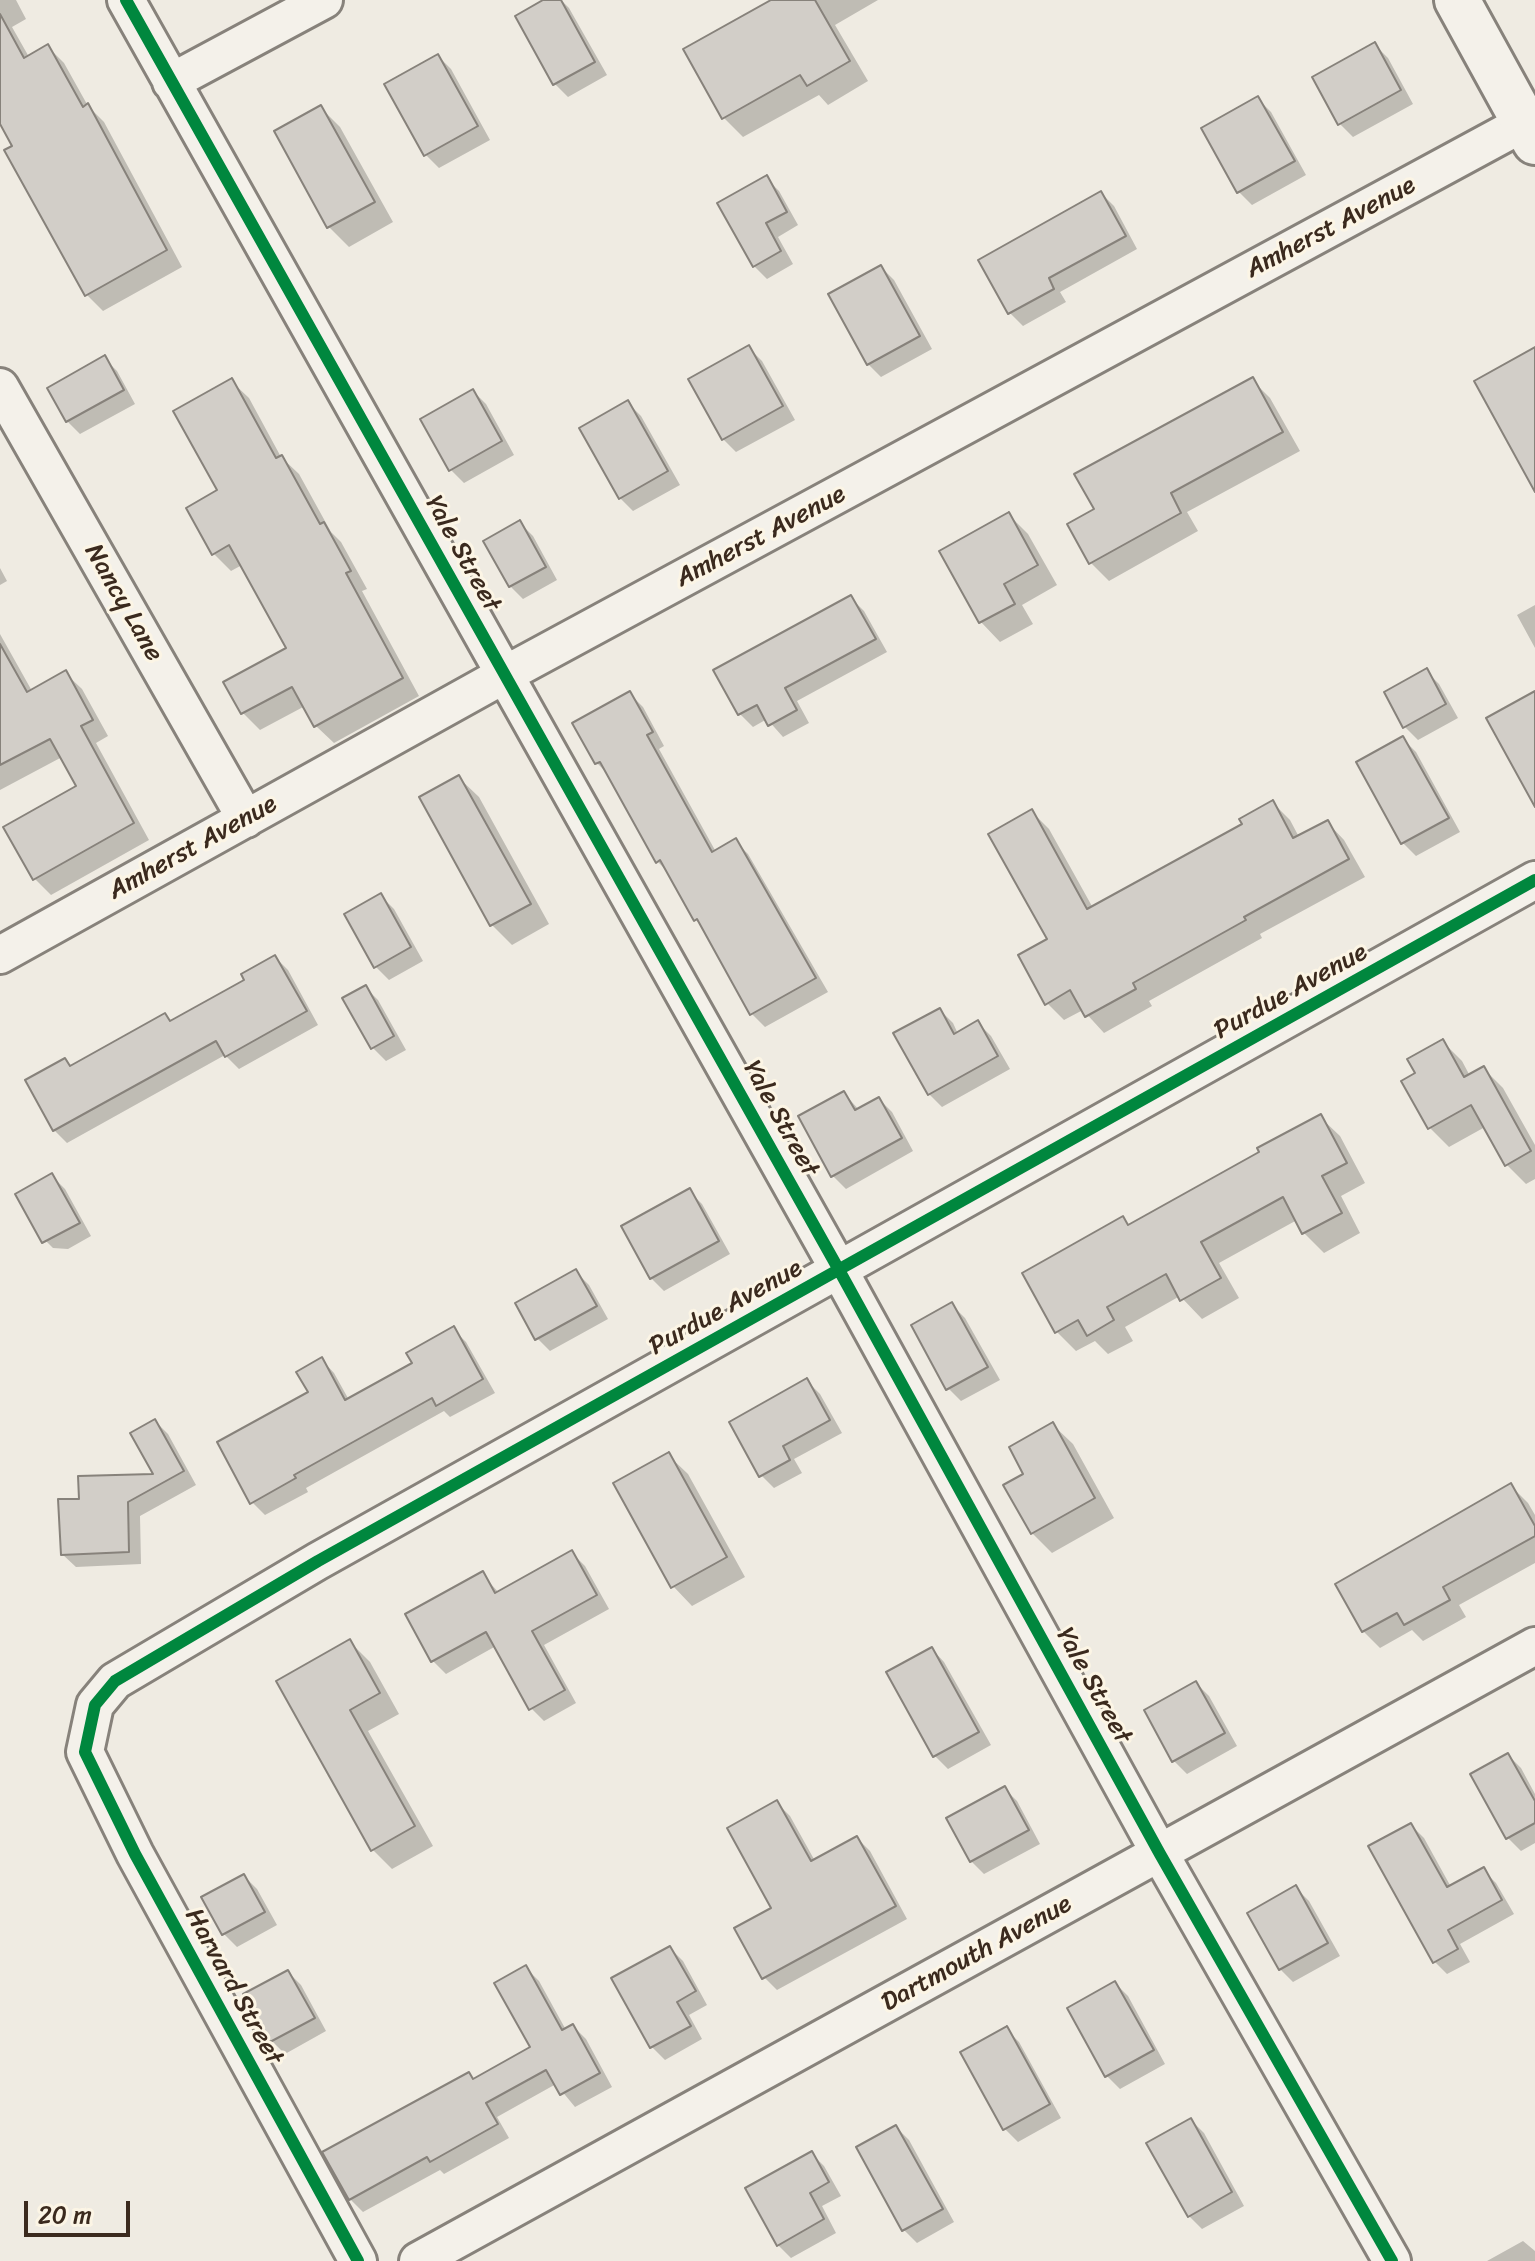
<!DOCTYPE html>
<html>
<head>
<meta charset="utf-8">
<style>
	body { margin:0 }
	#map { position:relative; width:1535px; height:2261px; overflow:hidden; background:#efebe2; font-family:Sriracha,sans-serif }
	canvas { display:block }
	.scale { position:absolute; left:24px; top:2201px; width:106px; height:36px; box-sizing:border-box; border:4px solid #3b2a1e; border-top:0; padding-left:10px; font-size:24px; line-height:28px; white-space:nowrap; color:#3b2a1e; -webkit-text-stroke:6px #fcf5e5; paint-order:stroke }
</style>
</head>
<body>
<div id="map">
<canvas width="1535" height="2261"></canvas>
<div class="scale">20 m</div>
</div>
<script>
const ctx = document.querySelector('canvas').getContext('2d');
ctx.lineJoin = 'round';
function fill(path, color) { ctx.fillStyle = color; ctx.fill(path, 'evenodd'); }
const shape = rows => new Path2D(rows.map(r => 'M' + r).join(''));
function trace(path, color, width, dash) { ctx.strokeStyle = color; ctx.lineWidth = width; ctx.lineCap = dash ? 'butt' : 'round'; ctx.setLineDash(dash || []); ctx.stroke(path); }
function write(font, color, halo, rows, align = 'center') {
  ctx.font = font + ' Sriracha,sans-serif'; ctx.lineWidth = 6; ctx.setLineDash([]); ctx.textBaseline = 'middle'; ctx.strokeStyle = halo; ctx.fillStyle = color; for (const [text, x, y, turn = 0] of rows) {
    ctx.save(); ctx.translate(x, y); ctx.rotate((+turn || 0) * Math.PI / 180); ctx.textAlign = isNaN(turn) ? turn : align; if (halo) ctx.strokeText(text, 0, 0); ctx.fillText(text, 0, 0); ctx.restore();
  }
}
fill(shape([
	[0,0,16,0,26,19,12,27,29,57,48,47,64,63,88,106,104,122,182,267,103,311,87,295,0,120],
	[547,0,561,0,569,8,607,75,568,97,555,84],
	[774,0,878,0,835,25,868,81,828,105,819,95,743,137,723,117],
	[1375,45,1388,58,1413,104,1353,137,1340,124,1314,78],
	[438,56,451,69,490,140,439,168,426,155,387,85],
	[1258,99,1271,112,1306,175,1252,205,1239,192,1204,129],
	[321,108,340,127,393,222,349,247,329,227],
	[766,178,779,191,798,225,778,237,793,264,767,279,754,266],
	[1101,193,1114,206,1137,249,1060,292,1066,302,1023,326,1010,313,981,261],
	[881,267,894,280,932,349,881,377,868,364],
	[749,348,762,361,795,420,736,452,723,439],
	[104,358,117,371,135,404,80,434,67,421],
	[1252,380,1270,398,1300,451,1187,512,1198,531,1109,581,1091,563,1096,510],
	[231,381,249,398,281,457,299,474,331,532,341,542,367,589,362,591,419,696,334,743,316,726,305,706,260,730,243,713,288,648,242,565,231,571,213,553],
	[473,391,486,404,514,455,464,483,451,470],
	[628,403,641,416,680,485,633,511,620,498],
	[1009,515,1028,534,1057,585,1022,605,1033,624,1000,642,981,622,942,552],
	[520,523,533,536,557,580,523,599,510,586],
	[0,568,7,581,0,585],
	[851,598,864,611,887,652,797,701,809,723,783,737,767,719,753,727,740,714],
	[1535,605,1535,648,1517,615],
	[0,634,32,691,65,673,82,689,108,736,96,743,149,840,51,895,34,878,79,787,62,757,0,790],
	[1426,671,1439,684,1458,718,1418,740,1405,727],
	[630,694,643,707,664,746,659,749,716,852,735,841,748,854,828,992,765,1027,752,1014,706,930,696,920,670,874,657,861,611,777,597,763],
	[1403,739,1416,752,1460,832,1416,856,1403,843,1359,763],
	[459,778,479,797,549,924,512,945,492,925,422,798],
	[1273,803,1290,820,1299,837,1327,822,1344,840,1365,877,1260,934,1262,938,1149,1001,1152,1006,1104,1033,1083,1010,1064,1020,1047,1003,1049,940,1032,812,1049,829,1093,908,1244,824],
	[381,896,394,909,423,961,389,980,376,967],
	[275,957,288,970,318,1025,239,1069,225,1055,67,1143,54,1130,65,1061,72,1067,165,1016,172,1023,247,981],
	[365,987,378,1000,406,1050,386,1061,373,1048],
	[940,1010,953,1023,958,1034,978,1023,991,1036,1010,1069,942,1107,929,1094],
	[1443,1042,1462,1061,1470,1076,1483,1068,1503,1088,1535,1145,1535,1179,1526,1184,1506,1164,1485,1127,1449,1147,1430,1128,1418,1073],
	[844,1093,859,1110,879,1099,892,1112,913,1151,846,1189,833,1176],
	[1320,1117,1340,1136,1365,1183,1341,1196,1360,1233,1324,1253,1304,1233,1297,1220,1219,1263,1239,1298,1202,1319,1180,1296,1125,1327,1133,1341,1108,1354,1095,1341,1076,1351,1057,1332,1123,1219,1130,1226,1262,1153],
	[52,1176,65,1189,91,1236,68,1249,53,1248,40,1235],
	[689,1191,702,1204,730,1254,664,1291,651,1278],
	[576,1272,589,1285,608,1319,550,1351,537,1338],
	[952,1305,965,1318,1000,1380,961,1401,948,1388],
	[453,1329,466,1342,495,1393,450,1417,444,1411,306,1488,308,1492,265,1515,252,1502,310,1393,322,1360,334,1373,349,1400,415,1364],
	[807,1381,820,1394,842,1433,794,1459,802,1473,774,1488,761,1475],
	[155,1421,168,1434,196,1485,140,1516,141,1564,76,1567,62,1554,81,1501,156,1476],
	[1053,1425,1073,1444,1114,1518,1052,1553,1032,1533,1026,1474],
	[668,1455,688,1474,745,1577,692,1606,673,1586],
	[1511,1486,1528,1503,1535,1515,1535,1563,1459,1605,1466,1617,1423,1641,1412,1630,1380,1648,1363,1631],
	[572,1553,585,1566,609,1609,544,1645,576,1703,544,1721,531,1708,496,1646,446,1674,433,1661,482,1574,499,1593],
	[350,1642,370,1662,399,1714,368,1731,433,1846,392,1869,372,1849,279,1681],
	[932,1649,944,1662,991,1745,948,1769,935,1756,889,1673],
	[1196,1683,1209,1696,1237,1746,1187,1774,1174,1761],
	[1508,1755,1521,1768,1535,1794,1535,1843,1521,1851,1508,1838,1473,1775],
	[1004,1788,1017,1801,1040,1844,984,1874,971,1861],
	[777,1803,790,1816,815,1861,857,1838,870,1851,907,1919,777,1990,764,1977,774,1908],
	[1411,1825,1424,1838,1451,1887,1483,1870,1496,1883,1514,1914,1460,1944,1470,1962,1447,1974,1434,1961],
	[244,1876,257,1889,277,1925,237,1947,224,1934,204,1898],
	[1296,1888,1309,1901,1340,1956,1293,1982,1280,1969],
	[670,1948,683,1961,707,2005,689,2015,702,2039,665,2060,652,2047],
	[526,1968,539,1981,566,2030,573,2026,586,2039,612,2087,575,2107,556,2084,497,2117,509,2138,444,2174,440,2170,363,2212,350,2199,325,2153,474,2081,533,2048],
	[288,1972,301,1985,326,2031,285,2054,272,2041],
	[1115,1983,1128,1996,1165,2064,1120,2089,1107,2076],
	[1006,2029,1019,2042,1061,2118,1018,2142,1005,2129],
	[1191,2120,1204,2133,1244,2206,1202,2229,1189,2216],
	[896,2127,909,2140,954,2222,917,2243,904,2230,859,2148],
	[811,2153,824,2166,841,2196,822,2206,836,2233,791,2258,778,2245],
	[1523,2241,1535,2251,1535,2261,1487,2261]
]), '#0003');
const building = shape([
	[543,0,561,0,595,62,553,85,515,16,543,0],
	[771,0,815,0,850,61,807,86,800,75,722,119,683,49,771,0],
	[0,14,24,58,48,44,83,107,88,103,167,250,85,296,4,150,12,146,0,124,0,14],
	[1375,42,1401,90,1338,125,1312,77,1375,42],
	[438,54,478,126,424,156,384,84,438,54],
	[1258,96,1295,161,1237,193,1201,128,1258,96],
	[321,105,375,202,327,228,274,131,321,105],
	[767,175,787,212,766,223,781,251,753,267,717,203,767,175],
	[1101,191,1126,236,1049,278,1054,289,1008,314,978,260,1101,191],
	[881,265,920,336,867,365,828,294,881,265],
	[749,345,783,406,722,440,688,379,749,345],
	[1535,347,1535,492,1474,381,1535,347],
	[105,355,124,390,66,422,47,388,105,355],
	[1253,377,1283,432,1171,493,1181,513,1089,564,1067,524,1094,509,1074,474,1253,377],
	[232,378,276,458,282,455,320,524,324,522,351,571,346,573,403,678,314,727,292,687,241,714,223,682,286,648,229,545,212,555,186,508,217,490,173,411,232,378],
	[473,389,502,441,449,471,420,419,473,389],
	[628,400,668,471,619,499,579,428,628,400],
	[1009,512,1038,565,1004,584,1015,604,979,623,939,551,1009,512],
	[520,520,546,567,509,587,483,541,520,520],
	[851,595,876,639,785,688,797,710,768,726,757,705,738,715,713,670,851,595],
	[0,644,27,692,66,670,93,720,81,726,134,823,33,880,3,827,76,786,50,739,0,765,0,644],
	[1427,668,1446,704,1403,728,1384,692,1427,668],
	[630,691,653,732,647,735,712,852,736,838,816,978,750,1015,697,919,694,921,660,860,656,863,600,762,595,764,572,723,630,691],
	[1535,691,1535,807,1486,718,1535,691],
	[1403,736,1449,818,1401,844,1356,762,1403,736],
	[459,775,531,904,490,926,419,797,459,775],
	[1273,800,1293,838,1328,820,1349,859,1244,917,1246,920,1133,983,1136,989,1085,1017,1070,990,1045,1005,1018,955,1047,939,988,834,1032,809,1087,909,1242,824,1239,819,1273,800],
	[381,893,411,947,374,968,344,914,381,893],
	[275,955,307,1011,225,1057,216,1041,53,1131,25,1080,65,1058,70,1066,165,1013,170,1021,244,980,241,974,275,955],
	[366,985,394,1036,371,1049,342,998,366,985],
	[940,1008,954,1034,978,1020,998,1056,928,1095,893,1033,940,1008],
	[1443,1039,1464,1077,1484,1066,1531,1151,1505,1166,1471,1105,1428,1129,1401,1081,1415,1073,1407,1059,1443,1039],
	[844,1091,855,1110,879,1097,902,1138,831,1177,798,1116,844,1091],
	[1321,1114,1347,1163,1322,1176,1342,1213,1302,1234,1283,1197,1201,1242,1221,1278,1180,1301,1166,1274,1107,1307,1114,1320,1087,1336,1078,1320,1055,1333,1022,1273,1123,1216,1128,1225,1259,1152,1257,1148,1321,1114],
	[52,1173,80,1223,42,1243,15,1194,52,1173],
	[690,1188,719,1241,650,1279,621,1226,690,1188],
	[576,1269,597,1306,535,1340,515,1303,576,1269],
	[952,1302,988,1367,946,1390,911,1325,952,1302],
	[454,1326,483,1379,436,1406,432,1398,294,1475,296,1478,250,1504,217,1442,308,1392,296,1372,322,1357,345,1400,412,1363,406,1353,454,1326],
	[807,1378,830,1420,783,1446,790,1460,759,1477,729,1422,807,1378],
	[155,1419,184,1471,128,1502,129,1552,61,1555,58,1499,79,1499,78,1476,153,1474,130,1433,155,1419],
	[1053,1422,1095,1498,1031,1534,1003,1485,1023,1474,1009,1447,1053,1422],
	[669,1452,727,1557,671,1588,613,1483,669,1452],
	[1511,1483,1535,1526,1535,1536,1443,1587,1450,1600,1404,1625,1397,1613,1362,1632,1335,1584,1511,1483],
	[572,1550,597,1595,532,1631,565,1690,529,1710,486,1632,431,1662,405,1614,483,1571,495,1593,572,1550],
	[350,1639,380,1693,350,1710,415,1826,371,1851,276,1681,350,1639],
	[932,1647,979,1732,933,1757,886,1672,932,1647],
	[1196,1681,1225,1733,1172,1762,1144,1710,1196,1681],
	[1508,1753,1535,1801,1535,1823,1506,1839,1470,1774,1508,1753],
	[1005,1786,1029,1830,970,1862,946,1818,1005,1786],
	[777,1800,811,1861,857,1836,896,1906,762,1979,734,1928,771,1908,727,1828,777,1800],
	[1411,1823,1447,1887,1484,1867,1502,1900,1448,1930,1458,1949,1433,1963,1368,1846,1411,1823],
	[244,1874,265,1912,222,1935,201,1897,244,1874],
	[1296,1885,1328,1943,1279,1970,1247,1913,1296,1885],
	[670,1946,696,1991,677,2002,691,2026,650,2048,611,1978,670,1946],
	[526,1965,562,2030,573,2024,600,2073,560,2095,546,2070,486,2103,498,2124,430,2162,427,2157,349,2200,322,2152,469,2072,473,2079,530,2047,494,1983,526,1965],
	[288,1970,315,2018,270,2042,243,1994,288,1970],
	[1115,1981,1154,2050,1105,2077,1067,2008,1115,1981],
	[1007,2026,1050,2104,1003,2130,960,2052,1007,2026],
	[1191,2118,1232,2192,1188,2217,1146,2143,1191,2118],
	[896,2125,943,2209,902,2231,856,2147,896,2125],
	[812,2151,829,2182,810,2193,824,2219,777,2246,745,2188,812,2151]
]);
fill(building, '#d2cec8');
trace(building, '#87827b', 2);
const street = shape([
	[126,0,839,1270,1160,1854,1392,2261],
	[171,82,324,0],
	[0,387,246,819],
	[0,955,504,675,1524,123],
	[358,2261,135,1854,85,1752,95,1705,115,1681,318,1561,1535,880],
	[418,2261,1535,1646]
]);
const secondary = shape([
	[1457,0,1535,142]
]);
trace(street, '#87827b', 42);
trace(secondary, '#87827b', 50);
trace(street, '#f4f1ea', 36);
trace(secondary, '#f4f1ea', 44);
trace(shape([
	[126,0,839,1270,1160,1854,1392,2261],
	[358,2261,135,1854,85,1752,95,1705,115,1681,318,1561,1535,880]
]), '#00873e', 12);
write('26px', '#3b2a1e', '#fcf5e5', [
	["Amherst Avenue",1331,228,-28],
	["Amherst Avenue",761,537,-28],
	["Yale Street",462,554,61],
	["Nancy Lane",123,603,60],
	["Amherst Avenue",193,848,-29],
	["Purdue Avenue",1291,992,-29],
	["Yale Street",780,1119,61],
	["Purdue Avenue",726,1308,-29],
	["Yale Street",1093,1686,61],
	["Dartmouth Avenue",977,1954,-29],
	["Harvard Street",233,1987,61]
]);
</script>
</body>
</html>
